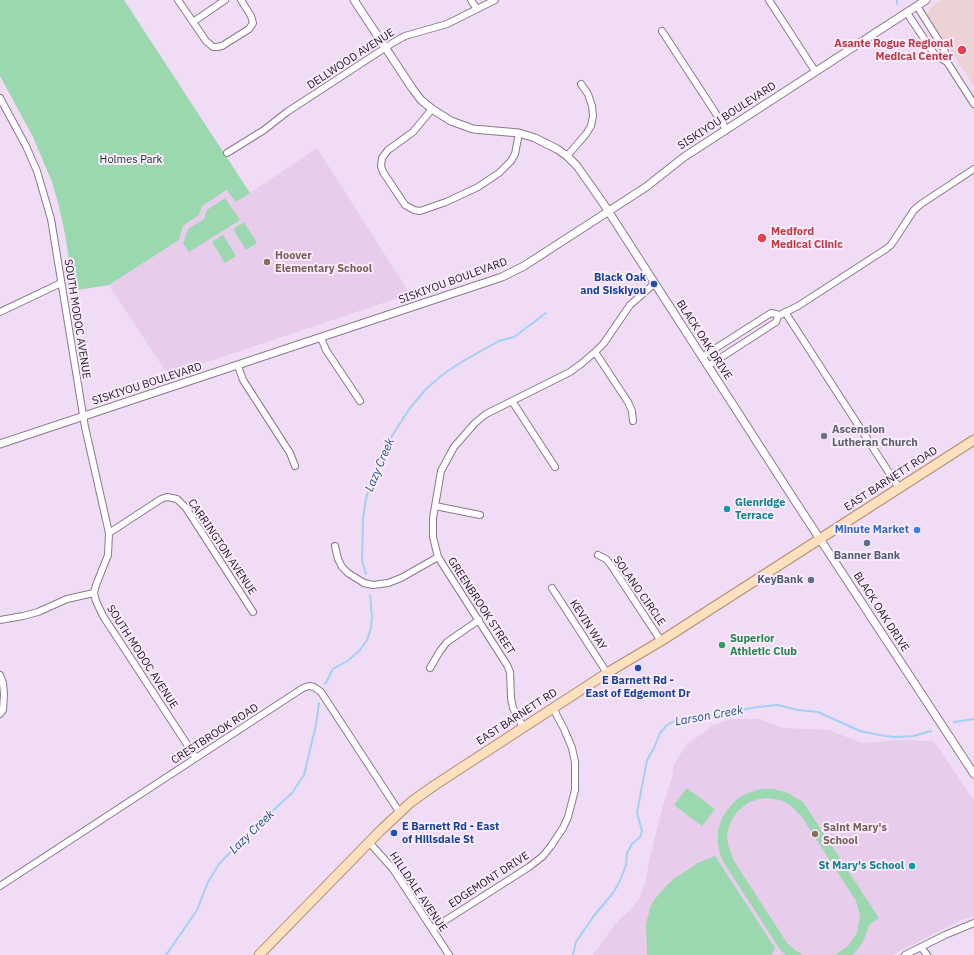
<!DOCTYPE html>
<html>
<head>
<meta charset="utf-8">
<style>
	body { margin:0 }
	canvas { display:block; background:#f0dcf4 }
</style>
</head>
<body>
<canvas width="974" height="955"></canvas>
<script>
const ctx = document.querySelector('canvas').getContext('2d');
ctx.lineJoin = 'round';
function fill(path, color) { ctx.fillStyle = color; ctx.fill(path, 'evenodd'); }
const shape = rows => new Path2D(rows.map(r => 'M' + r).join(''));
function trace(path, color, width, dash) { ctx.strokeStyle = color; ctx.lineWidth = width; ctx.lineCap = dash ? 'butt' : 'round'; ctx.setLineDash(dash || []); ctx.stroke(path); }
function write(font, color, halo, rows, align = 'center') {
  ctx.font = font + ' "IBM Plex Sans",sans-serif'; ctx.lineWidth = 4; ctx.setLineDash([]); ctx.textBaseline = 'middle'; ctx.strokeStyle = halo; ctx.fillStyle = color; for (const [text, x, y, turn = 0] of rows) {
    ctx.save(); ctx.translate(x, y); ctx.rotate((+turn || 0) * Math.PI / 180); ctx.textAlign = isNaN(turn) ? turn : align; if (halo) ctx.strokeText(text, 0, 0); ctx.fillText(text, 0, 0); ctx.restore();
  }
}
fill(shape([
	[317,148,410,294,168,375,109,285,179,240,183,226,199,215,202,206,228,190,236,202],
	[731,719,760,719,783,728,829,730,862,743,897,740,934,741,974,801,974,916,961,920,892,955,592,955,599,947,615,924,630,910,639,899,645,883,651,853,660,816,672,777,674,764,687,744,706,731,711,726]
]), '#e7cdeb');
fill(shape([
	[941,0,974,0,974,86,927,14,931,7]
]), '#edd2d5');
fill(shape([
	[0,0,124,0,250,193,236,202,227,190,202,206,199,215,183,226,179,240,109,285,71,291,70,286,72,281,65,234,59,206,52,182,33,137,0,76],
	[225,198,240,220,189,252,183,244,188,229,204,219,207,210],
	[244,222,257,243,246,250,233,229],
	[223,235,236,256,225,263,212,242],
	[687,788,715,809,702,826,674,805],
	[761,789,773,789,786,792,803,802,807,808,879,918,869,925,863,942,853,955,835,955,848,946,857,933,860,915,856,901,802,817,790,805,780,800,768,798,758,799,748,803,737,812,731,821,727,834,728,845,734,861,787,943,795,950,803,955,785,955,779,948,726,866,720,855,718,843,718,831,722,818,728,809,736,800,745,794],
	[715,856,775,948,772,955,647,955,646,924,650,908,654,900,667,885,675,878,698,863]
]), '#9cd8af');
trace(shape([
	[897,0,897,4],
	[366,574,362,561,363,519,366,498,379,462,390,439,410,408,427,388,446,372,465,360,499,341,514,337,546,313],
	[325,684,333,669,349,660,360,650,367,640,371,628,372,617,370,595],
	[954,722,974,719],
	[166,955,197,910,208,882,219,864,255,827,292,793,304,775,316,725,319,703],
	[573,955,576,942,593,917,613,893,620,881,626,865,627,853,632,844,640,837,642,831,637,813,647,760,654,748,660,733,667,725,676,720,708,716,757,707,778,705,798,710,818,712,860,731,885,736,896,737,913,736,931,731]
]), '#a2d0f6', 2);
const minor = shape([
	[178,0,206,41,213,47,217,47,222,46,249,29,253,23,251,16,241,0],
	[471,0,477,9],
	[769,0,815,71],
	[917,6,944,49,947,62,974,104],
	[907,13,935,55,947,62],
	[193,22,225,0],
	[662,31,726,129],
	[0,98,26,146,37,171,51,219,85,427,109,533,108,555,96,585,94,593,96,601,103,616,196,758],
	[432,109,413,132,388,150,382,158,381,166,383,172,405,205,414,210,420,211,446,202,478,187,499,173,511,161,515,154,519,133],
	[227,153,264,130,287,112,394,42,405,36,447,24,495,0],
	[567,156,586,134,591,126,593,116,592,106,588,94,581,84],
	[0,312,61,283],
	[785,312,899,488],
	[321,338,326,350,360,401],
	[595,352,628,402,632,411,633,421],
	[702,357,771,313,780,315,798,306,886,249,891,245,914,210,921,204,974,169],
	[238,366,243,380,290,453,295,466],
	[708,366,776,322,778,316],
	[512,401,555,467],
	[435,506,480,515],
	[109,533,161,499,167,497,177,499,186,508,253,612],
	[335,546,338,559,342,567,348,573,364,583,373,585,388,583,401,578,438,557],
	[598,555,606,559,611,565,661,641],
	[552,588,607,673],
	[0,620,23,616,38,612,67,599,94,593],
	[430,668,440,651,447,642,479,620],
	[0,675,3,683,4,694,3,710,0,714],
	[523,727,513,708,511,698,510,672,507,665,438,557,433,537,433,518,441,471,454,447,475,423,486,414,570,372,581,364,595,352,604,343,630,305,654,284],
	[369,842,393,869,449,955],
	[0,886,303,688,309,686,314,687,321,692,400,813],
	[432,929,529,867,543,856,551,846,563,828,568,817,575,790,575,762,572,748,564,729,553,708],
	[921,947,927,955],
	[905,955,945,935,974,923]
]);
const tertiary = shape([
	[354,0,412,88,421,100,432,109,451,121,473,129,519,133,535,138,557,149,567,156,577,166,603,203,795,501,974,774],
	[0,444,502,277,524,266,646,187,684,157,926,0]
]);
const primary = shape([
	[259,955,380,831,411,802,435,785,607,673,661,641,974,440]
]);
trace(minor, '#8b798e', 8);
trace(tertiary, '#8b798e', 9);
trace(primary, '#af8d6b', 11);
trace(minor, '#fff', 6);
trace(tertiary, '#fff', 7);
trace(primary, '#fde0be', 9);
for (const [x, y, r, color] of [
	[962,50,5,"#e0444e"],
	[762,238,5,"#e0444e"],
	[267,262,4,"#8d6e63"],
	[654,284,4,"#1a4fb4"],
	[824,436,4,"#6b7280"],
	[727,509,4,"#0f9aa8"],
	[917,530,4,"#3f7fe0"],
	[867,543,4,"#5c6f8a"],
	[811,580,4,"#5c6f8a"],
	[722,645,4,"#2e9e5b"],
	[638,668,4,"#1a4fb4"],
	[394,833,4,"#1a4fb4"],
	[815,834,4,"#8d6e63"],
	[912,866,4,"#0f9aa8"]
]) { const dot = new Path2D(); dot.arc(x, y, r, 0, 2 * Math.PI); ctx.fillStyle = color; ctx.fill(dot); trace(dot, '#fbebfe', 1.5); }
write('bold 11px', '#be3a42', '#fbebfe', [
	["Asante Rogue Regional",953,44],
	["Medical Center",953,57],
	["Medford",771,232,"left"],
	["Medical Clinic",771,245,"left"]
], 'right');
write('11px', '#211a23', '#fbebfe', [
	["DELLWOOD AVENUE",351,59,-33],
	["SISKIYOU BOULEVARD",727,116,-33],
	["SISKIYOU BOULEVARD",453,281,-20],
	["SOUTH MODOC AVENUE",77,319,81],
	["BLACK OAK DRIVE",704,340,57],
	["SISKIYOU BOULEVARD",147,384,-18],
	["EAST BARNETT ROAD",891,479,-33],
	["CARRINGTON AVENUE",222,547,56],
	["SOLANO CIRCLE",639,591,55],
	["GREENBROOK STREET",481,606,57],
	["BLACK OAK DRIVE",881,612,57],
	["KEVIN WAY",588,625,57],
	["SOUTH MODOC AVENUE",142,657,57],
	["EAST BARNETT RD",517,717,-33],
	["CRESTBROOK ROAD",215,734,-33],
	["EDGEMONT DRIVE",489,880,-33],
	["HILLDALE AVENUE",418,892,56]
]);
write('11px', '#0f351e', '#fbebfe', [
	["Holmes Park",131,160]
]);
write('bold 11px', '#785e54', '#fbebfe', [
	["Hoover",275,256],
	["Elementary School",275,269],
	["Saint Mary's",823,828],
	["School",823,841]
], 'left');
write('bold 11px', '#164399', '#fbebfe', [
	["Black Oak",646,278],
	["and Siskiyou",646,291],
	["E Barnett Rd -",638,681,"center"],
	["East of Edgemont Dr",638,694,"center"],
	["E Barnett Rd - East",402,827,"left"],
	["of Hillsdale St",402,840,"left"]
], 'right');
write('bold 11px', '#5b616d', '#fbebfe', [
	["Ascension",832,430],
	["Lutheran Church",832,443]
], 'left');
write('bold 11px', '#0d838f', '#fbebfe', [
	["Glenridge",735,503],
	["Terrace",735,516],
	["St Mary's School",904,866,"right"]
], 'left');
write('bold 11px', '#366cbe', '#fbebfe', [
	["Minute Market",909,530]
], 'right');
write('bold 11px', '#4e5e75', '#fbebfe', [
	["Banner Bank",867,556],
	["KeyBank",803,580,"right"]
]);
write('bold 11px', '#27864d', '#fbebfe', [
	["Superior",730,639],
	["Athletic Club",730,652]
], 'left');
write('italic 12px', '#19557d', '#fbebfe', [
	["Lazy Creek",380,465,-67],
	["Larson Creek",709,716,-10],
	["Lazy Creek",252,832,-44]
]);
</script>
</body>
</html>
